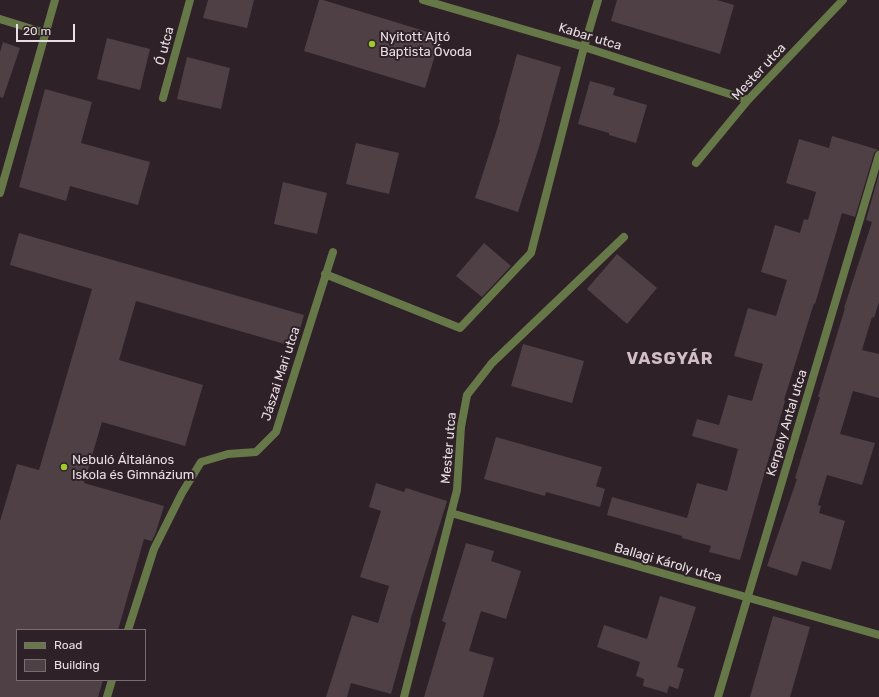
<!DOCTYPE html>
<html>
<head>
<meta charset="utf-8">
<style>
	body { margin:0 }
	#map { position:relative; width:879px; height:697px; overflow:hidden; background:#2e2127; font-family:Rubik,sans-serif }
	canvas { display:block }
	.legend { position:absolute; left:16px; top:629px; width:130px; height:52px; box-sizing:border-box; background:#2e2127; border:1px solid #796d72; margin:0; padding:5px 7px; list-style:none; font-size:12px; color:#e9dfe3 }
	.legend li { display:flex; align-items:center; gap:8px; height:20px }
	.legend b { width:20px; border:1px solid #796d72 }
	.scale { position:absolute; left:16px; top:24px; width:59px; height:18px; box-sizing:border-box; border:2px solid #e9dfe3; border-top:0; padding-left:5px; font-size:12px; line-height:14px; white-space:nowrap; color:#e9dfe3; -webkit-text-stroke:3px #2e2127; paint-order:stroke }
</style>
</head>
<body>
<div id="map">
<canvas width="879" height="697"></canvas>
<ul class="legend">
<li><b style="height:5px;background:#667748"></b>Road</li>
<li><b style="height:11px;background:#4f4046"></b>Building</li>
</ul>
<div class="scale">20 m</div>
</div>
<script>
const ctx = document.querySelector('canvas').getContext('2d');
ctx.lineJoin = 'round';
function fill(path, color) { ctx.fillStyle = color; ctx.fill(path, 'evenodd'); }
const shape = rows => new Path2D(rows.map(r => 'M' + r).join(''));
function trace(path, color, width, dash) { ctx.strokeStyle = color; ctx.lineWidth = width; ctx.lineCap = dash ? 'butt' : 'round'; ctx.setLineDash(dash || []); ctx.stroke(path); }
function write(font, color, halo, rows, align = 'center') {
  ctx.font = font + ' Rubik,sans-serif'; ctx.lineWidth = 4; ctx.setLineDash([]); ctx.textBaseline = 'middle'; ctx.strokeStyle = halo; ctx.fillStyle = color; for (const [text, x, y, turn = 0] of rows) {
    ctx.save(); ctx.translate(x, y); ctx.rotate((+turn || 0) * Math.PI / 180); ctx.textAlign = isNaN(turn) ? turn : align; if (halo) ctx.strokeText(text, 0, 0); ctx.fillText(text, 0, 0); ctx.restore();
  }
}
fill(shape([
	[208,0,254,0,247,28,203,18],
	[319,0,323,0,441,36,425,88,304,51],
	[617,0,717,0,734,5,720,54,611,21],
	[107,38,150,49,140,90,97,79],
	[3,42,20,48,3,98,0,97,0,52],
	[517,54,561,67,539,147,518,212,475,198,500,120,499,119],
	[187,57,230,68,221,109,177,99],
	[590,81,615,88,613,95,647,105,636,143,609,135,609,133,578,124],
	[45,89,92,102,81,143,150,162,138,205,70,186,66,201,19,187],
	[832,136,879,150,876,151,874,153,855,217,842,213,815,304,814,303,784,400,785,401,740,560,709,552,711,546,682,538,682,536,607,515,612,497,687,518,697,483,727,491,738,449,692,436,697,419,719,425,728,395,752,401,763,364,734,356,748,308,776,316,787,280,761,272,775,225,800,233,804,219,808,220,816,192,786,183,799,139,829,148],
	[356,143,399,153,389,194,346,184],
	[879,174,879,302,874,318,872,317,862,350,879,354,879,398,853,391,840,434,875,443,862,485,827,475,818,505,821,506,819,513,845,521,831,570,802,561,797,576,767,566,797,479,795,478,820,397,818,397,845,308,844,308,872,222,866,220],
	[283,182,327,193,317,234,274,224],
	[19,233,304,315,295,347,136,301,119,360,203,385,185,446,102,422,84,483,164,506,156,532,152,541,144,539,118,630,17,630,17,680,103,680,98,697,0,697,0,521,17,464,39,470,92,289,10,265],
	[484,243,511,266,482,297,456,276],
	[617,254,657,288,627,324,587,289],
	[523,344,584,361,572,403,511,386],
	[496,437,602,467,596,486,605,489,600,507,546,492,545,496,484,479],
	[376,483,404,492,406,488,447,501,410,621,411,622,391,694,351,683,347,697,326,697,352,615,378,623,389,586,360,577,381,511,369,507],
	[466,543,494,551,491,561,521,571,506,619,481,611,469,651,494,658,483,697,424,697,446,623,442,621],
	[660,596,696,607,677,667,684,669,678,689,669,686,667,693,643,686,644,679,636,676,640,662,597,647,604,625,647,639],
	[773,616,810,627,790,697,750,697]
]), '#4f4046');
trace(shape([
	[423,0,584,47,748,100],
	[0,19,45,33],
	[163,98,190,0],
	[696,163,748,100,843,0],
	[0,193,55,0],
	[325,274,460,328,531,253,584,47,598,0],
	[451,513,879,635],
	[128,630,154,549,182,493,201,462,228,454,256,452,276,432,333,252],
	[107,697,112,680],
	[404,697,457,490,461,427,467,395,492,363,624,237],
	[718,697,879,155]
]), '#667748', 8);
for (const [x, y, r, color] of [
	[372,44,4,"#9eca2e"],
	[64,467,4,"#9eca2e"]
]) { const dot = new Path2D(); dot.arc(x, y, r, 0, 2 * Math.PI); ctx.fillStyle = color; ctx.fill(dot); trace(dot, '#2e2127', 1.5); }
write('13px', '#e9dfe3', '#2e2127', [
	["Nyitott Ajtó",380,37],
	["Baptista Óvoda",380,52],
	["Nebuló Általános",72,460],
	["Iskola és Gimnázium",72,475]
], 'left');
write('13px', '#e9dfe3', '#2e2127', [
	["Kabar utca",590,37,17],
	["Ó utca",165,46,-75],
	["Mester utca",759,72,-47],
	["Jászai Mari utca",281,374,-72],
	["Kerpely Antal utca",787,423,-73],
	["Mester utca",449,448,-85],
	["Ballagi Károly utca",668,563,16]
]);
ctx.letterSpacing = '1px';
write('bold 17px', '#d0bdc5', '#2e2127', [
	["VASGYÁR",670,359]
]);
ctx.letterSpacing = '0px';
</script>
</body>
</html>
